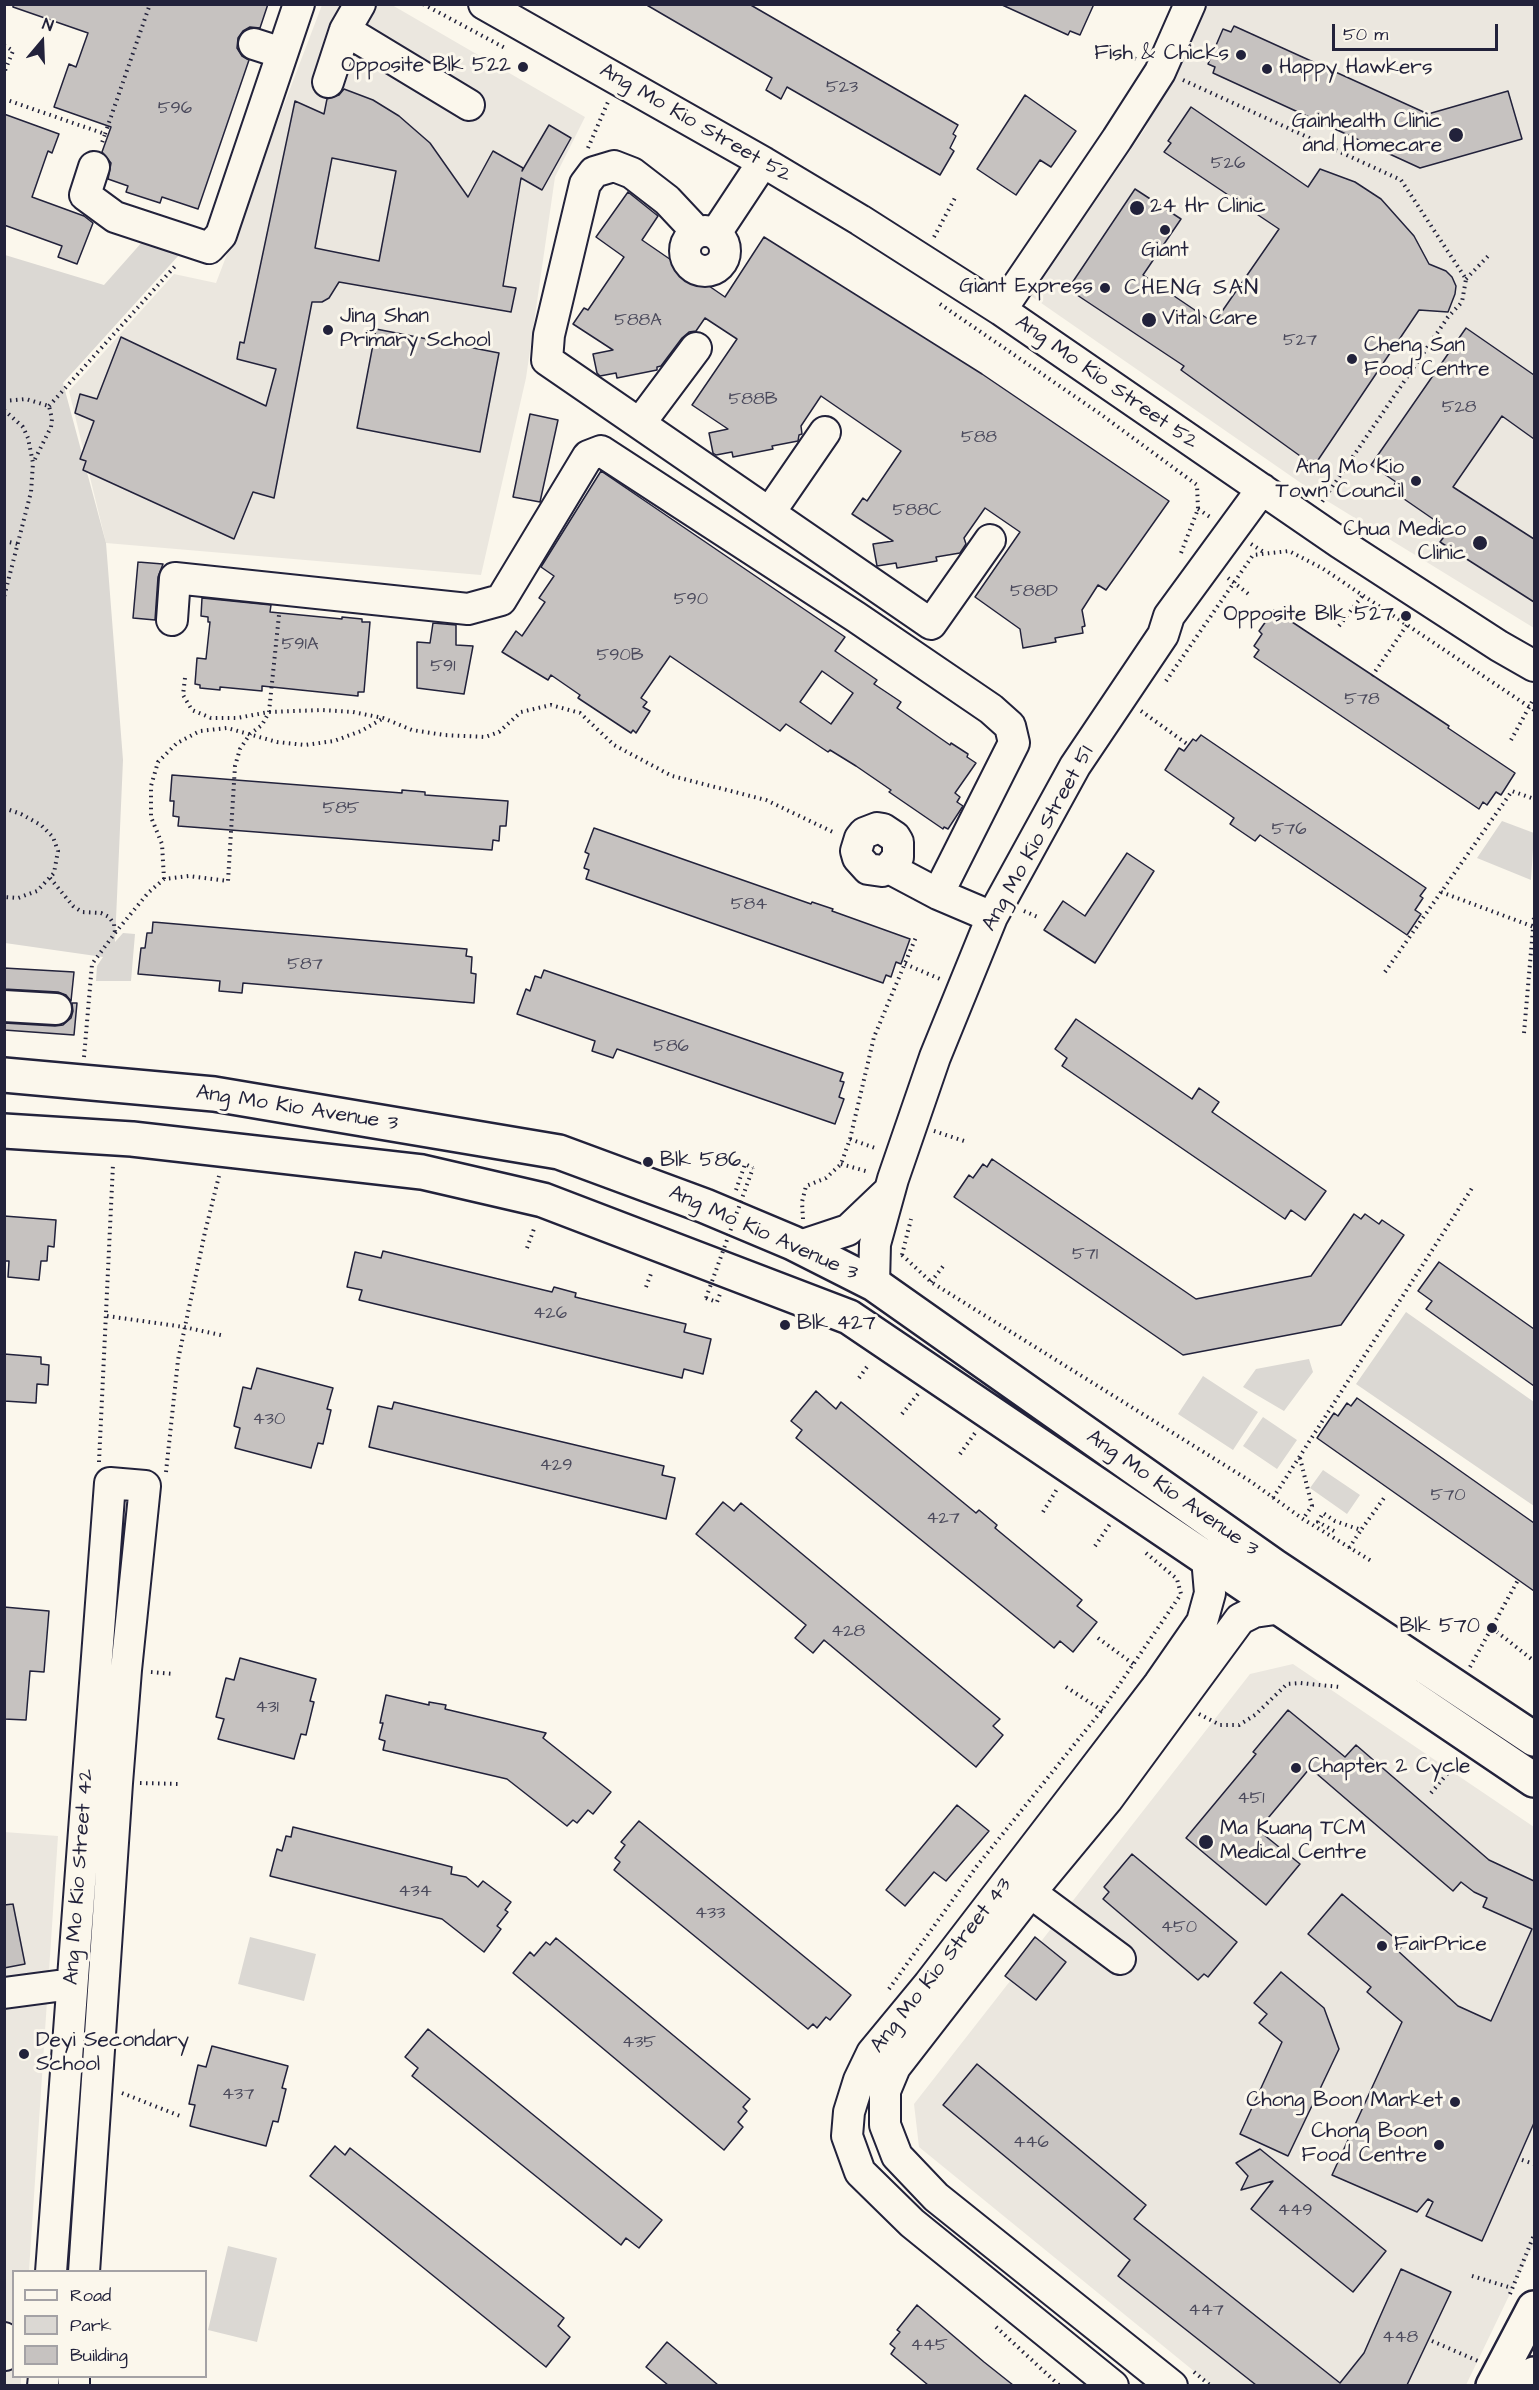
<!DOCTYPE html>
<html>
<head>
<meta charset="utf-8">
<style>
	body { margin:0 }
	#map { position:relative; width:1539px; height:2390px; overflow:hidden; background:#fbf7ec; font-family:"Architects Daughter",sans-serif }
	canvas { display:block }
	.frame { position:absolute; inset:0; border:6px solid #22223b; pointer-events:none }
	.legend { position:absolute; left:12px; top:2270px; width:195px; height:108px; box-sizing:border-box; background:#fbf7ec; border:2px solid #a4a2a5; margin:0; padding:8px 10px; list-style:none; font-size:18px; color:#22223b }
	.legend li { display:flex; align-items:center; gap:12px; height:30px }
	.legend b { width:30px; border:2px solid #a4a2a5 }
	.north { position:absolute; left:12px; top:12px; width:60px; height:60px; -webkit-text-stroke:4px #fbf7ec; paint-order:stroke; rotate:19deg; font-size:16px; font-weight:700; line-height:24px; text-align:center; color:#22223b }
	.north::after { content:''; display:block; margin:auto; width:21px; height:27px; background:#22223b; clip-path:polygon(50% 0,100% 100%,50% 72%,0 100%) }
	.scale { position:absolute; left:1332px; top:24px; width:166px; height:27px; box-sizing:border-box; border:3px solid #22223b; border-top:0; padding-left:8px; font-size:18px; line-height:21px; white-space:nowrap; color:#22223b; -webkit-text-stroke:4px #fbf7ec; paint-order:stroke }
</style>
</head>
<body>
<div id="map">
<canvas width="1539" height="2390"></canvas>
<div class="frame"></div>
<ul class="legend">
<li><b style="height:8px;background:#fbf7ec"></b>Road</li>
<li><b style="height:16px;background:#dbd8d3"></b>Park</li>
<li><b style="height:16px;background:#c6c2c0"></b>Building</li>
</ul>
<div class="north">N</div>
<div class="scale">50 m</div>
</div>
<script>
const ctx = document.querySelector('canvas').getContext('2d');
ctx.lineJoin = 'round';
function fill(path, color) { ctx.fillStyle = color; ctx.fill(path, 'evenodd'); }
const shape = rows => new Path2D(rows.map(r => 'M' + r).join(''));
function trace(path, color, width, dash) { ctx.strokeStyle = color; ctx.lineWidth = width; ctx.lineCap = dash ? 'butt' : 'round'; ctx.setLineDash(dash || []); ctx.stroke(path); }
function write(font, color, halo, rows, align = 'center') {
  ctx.font = font + ' "Architects Daughter",sans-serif'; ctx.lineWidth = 6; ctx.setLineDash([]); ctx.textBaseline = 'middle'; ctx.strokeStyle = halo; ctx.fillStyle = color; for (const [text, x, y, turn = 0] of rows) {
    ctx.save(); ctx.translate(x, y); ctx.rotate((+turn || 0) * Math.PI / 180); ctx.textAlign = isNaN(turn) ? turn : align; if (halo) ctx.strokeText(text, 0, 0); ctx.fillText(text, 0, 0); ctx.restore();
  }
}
fill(shape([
	[322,5,392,5,585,117,555,177,526,378,481,575,106,543,69,391,174,274,216,283],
	[1201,5,1534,5,1534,628,1324,499,1031,296,1145,129],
	[1293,1664,1534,1827,1534,2244,1466,2385,1211,2385,919,2147,914,2104,1250,1674],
	[4,1832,58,1836,29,2271,14,2272,14,2376,21,2377,21,2386,4,2385]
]), '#ebe7df');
fill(shape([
	[143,241,179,255,63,383,106,543,123,760,115,942,123,933,135,934,131,981,96,981,97,966,103,957,5,943,5,255,104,285],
	[1502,821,1534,833,1531,880,1477,858],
	[1406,1312,1534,1402,1534,1506,1356,1384],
	[1309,1359,1313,1372,1284,1411,1243,1387,1256,1369],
	[1203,1376,1258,1412,1233,1450,1178,1414],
	[1263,1417,1297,1440,1277,1469,1243,1446],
	[1323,1470,1360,1495,1347,1514,1310,1488],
	[250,1937,316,1954,304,2001,238,1984],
	[228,2246,277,2258,257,2342,208,2330]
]), '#dbd8d3');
const building = shape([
	[13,4,268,4,260,28,250,27,243,31,238,38,237,48,242,56,249,60,198,209,162,197,160,203,126,192,128,186,108,179,111,163,102,152,111,127,54,107,69,64,76,67,88,33,13,7,13,4],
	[645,4,749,4,958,125,953,134,956,136,950,148,954,151,940,175,787,87,781,99,766,90,772,78,645,4],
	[1000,4,1094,4,1080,35,1070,31,1068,35,1000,4],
	[1234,26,1428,114,1508,91,1522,139,1420,168,1213,73,1215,67,1208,64,1223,29,1231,32,1234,26],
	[344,89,373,100,399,116,430,143,468,197,493,151,523,168,522,171,549,125,571,138,542,190,521,178,503,286,516,288,511,312,339,282,329,298,322,302,312,302,274,498,253,492,234,539,83,470,86,461,80,459,94,421,75,413,80,394,97,399,121,337,266,406,276,369,237,359,240,342,244,343,295,101,324,114,327,99,339,95,344,89],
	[332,158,396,171,379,261,315,248,332,158],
	[1025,95,1076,131,1051,167,1040,160,1016,195,977,169,1025,95],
	[1191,107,1308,187,1320,169,1355,182,1381,199,1414,236,1429,264,1446,271,1452,277,1456,286,1455,294,1448,312,1419,310,1314,466,1181,370,1184,366,1074,293,1075,290,1070,286,1135,189,1181,219,1143,275,1214,323,1279,229,1164,152,1171,143,1168,141,1191,107],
	[4,114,59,134,52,153,48,151,32,197,84,216,93,223,77,264,58,257,62,246,4,225,4,114],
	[628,192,658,216,642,240,725,297,764,237,982,374,1169,501,1106,590,1098,585,1082,610,1085,626,1082,627,1083,633,1055,638,1056,642,1023,648,1020,629,975,597,1020,532,985,508,964,538,966,544,960,553,936,557,937,561,897,568,896,563,877,566,873,544,893,541,852,514,863,498,867,501,901,451,821,396,801,426,802,434,799,435,798,441,772,446,773,449,733,457,732,452,716,455,713,453,709,433,728,429,692,405,737,339,705,318,696,331,689,332,682,338,661,366,657,367,657,370,617,378,616,373,600,376,597,373,593,354,613,350,573,324,584,308,588,310,624,257,596,237,628,192],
	[1466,328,1534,375,1534,439,1502,416,1453,487,1534,539,1534,602,1440,542,1449,530,1391,490,1396,482,1371,465,1466,328],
	[376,329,499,353,480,452,357,428,376,329],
	[530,414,558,420,540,502,513,497,530,414],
	[601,471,845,637,835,651,877,680,874,684,901,702,897,708,950,745,951,743,968,754,967,757,976,763,955,793,960,797,957,802,963,806,948,829,944,827,943,829,889,792,891,790,856,766,830,750,828,752,786,724,780,731,670,656,641,698,647,702,643,707,650,711,636,733,633,730,631,733,578,698,580,695,551,675,548,680,502,652,516,631,522,636,545,602,539,598,554,576,541,567,601,471],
	[822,671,853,693,831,724,800,702,822,671],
	[138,562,163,564,158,577,155,620,133,618,138,562],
	[202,598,271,605,270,612,342,619,342,617,362,619,362,622,370,622,364,692,358,692,358,696,262,686,262,691,220,687,220,690,200,688,200,685,195,684,197,658,206,659,210,622,208,622,208,617,201,616,202,598],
	[1274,610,1449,726,1448,728,1515,773,1501,795,1496,792,1487,805,1483,802,1479,809,1254,657,1259,650,1254,646,1262,634,1259,631,1274,610],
	[433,623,456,625,456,645,473,646,464,694,417,688,417,642,430,643,433,623],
	[1201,735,1426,888,1420,896,1423,898,1415,910,1421,914,1407,935,1260,835,1255,841,1230,824,1234,818,1165,770,1179,748,1184,751,1193,739,1196,741,1201,735],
	[172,775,402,793,402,790,425,792,425,795,508,801,506,826,500,826,499,841,493,840,492,850,178,826,179,817,173,816,174,801,170,801,172,775],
	[594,828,811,904,812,902,833,909,832,911,910,939,901,964,896,962,891,977,886,975,883,983,586,879,589,870,584,868,589,854,585,852,594,828],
	[1127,853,1154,871,1095,963,1044,930,1063,901,1085,916,1127,853],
	[153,922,467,949,466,956,472,957,471,973,476,974,474,1003,243,983,242,993,219,991,220,981,138,974,141,948,145,948,147,933,152,933,153,922],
	[4,968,74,972,71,1001,66,995,58,992,4,989,4,968],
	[544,970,843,1073,840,1081,844,1082,839,1097,844,1099,835,1124,617,1049,613,1058,592,1051,595,1041,517,1014,526,989,530,991,535,976,541,978,544,970],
	[72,1003,77,1003,74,1035,4,1030,4,1023,55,1026,63,1025,71,1018,73,1011,72,1003],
	[1076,1019,1192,1099,1199,1088,1219,1102,1212,1112,1326,1191,1305,1220,1291,1210,1285,1219,1062,1066,1067,1058,1055,1049,1076,1019],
	[992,1159,1196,1299,1311,1276,1354,1214,1361,1219,1365,1214,1379,1224,1382,1220,1404,1235,1341,1325,1183,1355,954,1197,969,1175,973,1178,983,1164,987,1167,992,1159],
	[4,1216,56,1220,54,1247,48,1246,47,1261,41,1261,39,1280,8,1277,9,1261,4,1261,4,1216],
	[383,1251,552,1292,554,1287,576,1293,575,1297,686,1324,684,1332,711,1339,703,1374,684,1369,682,1378,359,1300,362,1290,347,1287,355,1252,381,1258,383,1251],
	[1439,1262,1534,1329,1534,1386,1426,1309,1432,1301,1418,1291,1439,1262],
	[4,1354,41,1357,41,1364,49,1365,48,1385,37,1384,36,1403,4,1401,4,1354],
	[257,1368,333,1388,327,1409,331,1410,323,1444,318,1443,311,1468,235,1448,240,1428,234,1426,243,1387,251,1389,257,1368],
	[816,1391,836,1409,841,1402,976,1513,979,1510,997,1525,995,1528,1082,1600,1077,1606,1097,1622,1073,1652,1060,1641,1054,1648,796,1438,802,1430,791,1421,816,1391],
	[1357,1398,1534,1523,1534,1591,1317,1438,1334,1413,1338,1416,1347,1403,1351,1406,1357,1398],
	[394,1402,664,1466,662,1475,675,1478,666,1519,369,1447,378,1406,392,1409,394,1402],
	[723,1502,734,1511,741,1503,1000,1719,993,1726,1003,1735,976,1767,824,1640,813,1653,795,1638,806,1625,696,1534,723,1502],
	[4,1607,49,1611,44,1672,30,1671,26,1720,4,1719,4,1607],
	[240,1658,316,1679,310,1701,314,1702,306,1735,301,1734,294,1759,218,1739,224,1719,216,1717,226,1678,234,1680,240,1658],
	[386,1695,429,1705,429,1702,446,1705,445,1709,546,1733,543,1738,611,1792,593,1814,588,1810,577,1823,573,1820,567,1826,507,1779,383,1750,385,1741,379,1739,383,1723,380,1723,386,1695],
	[1288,1710,1345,1757,1356,1745,1489,1860,1534,1881,1534,2123,1482,2241,1426,2216,1433,2202,1428,2199,1417,2212,1332,2175,1402,2022,1367,1992,1371,1987,1308,1934,1342,1894,1403,1945,1398,1951,1458,2006,1491,2021,1532,1929,1483,1907,1487,1898,1474,1892,1461,1882,1453,1891,1310,1768,1258,1830,1300,1864,1266,1905,1186,1838,1256,1754,1253,1752,1288,1710],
	[957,1805,989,1831,946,1881,934,1872,905,1906,886,1890,957,1805],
	[639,1821,851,1995,830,2020,826,2017,817,2028,813,2024,808,2029,614,1870,620,1862,615,1858,625,1845,621,1842,639,1821],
	[293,1827,452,1867,451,1874,466,1877,478,1887,483,1881,511,1902,505,1910,508,1912,497,1926,501,1929,484,1952,442,1919,270,1876,277,1849,282,1851,286,1836,291,1837,293,1827],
	[1132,1854,1237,1942,1208,1977,1204,1974,1198,1980,1103,1899,1109,1892,1104,1887,1132,1854],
	[13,1904,25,1964,4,1968,4,1905,13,1904],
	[1035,1937,1066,1962,1036,2000,1005,1976,1035,1937],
	[556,1938,750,2099,743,2107,747,2111,738,2122,743,2127,724,2150,513,1973,530,1952,534,1956,546,1942,550,1945,556,1938],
	[1281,1972,1324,2008,1339,2049,1288,2156,1240,2134,1282,2042,1259,2023,1267,2014,1254,2003,1281,1972],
	[428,2029,662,2220,639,2248,626,2238,621,2245,412,2076,418,2068,405,2057,428,2029],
	[212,2046,288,2066,282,2088,286,2089,278,2122,273,2121,266,2146,190,2126,195,2105,189,2104,198,2065,206,2067,212,2046],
	[977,2064,1146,2205,1134,2219,1340,2383,1364,2353,1401,2269,1451,2292,1407,2385,1256,2385,1118,2276,1130,2260,943,2105,977,2064],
	[335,2146,345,2155,350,2148,564,2318,558,2326,570,2337,546,2367,310,2176,335,2146],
	[1260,2149,1386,2251,1353,2292,1251,2209,1273,2181,1241,2190,1248,2176,1236,2163,1260,2149],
	[917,2305,984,2362,1013,2385,928,2385,891,2354,895,2348,890,2344,900,2332,897,2330,917,2305],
	[667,2342,718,2385,668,2385,646,2367,667,2342]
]);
fill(building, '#c6c2c0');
trace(building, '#22223b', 1.5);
const minor = shape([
	[484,4,763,162,860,220,1001,310,1340,543,1499,646,1534,666],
	[345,30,469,105],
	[254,44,282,53],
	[328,82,345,30,360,4],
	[94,167,85,195,115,217,209,248,221,235,299,4],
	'685 251a20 20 0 1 1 40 0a20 20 0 1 1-40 0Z',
	[697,232,667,200,632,173,614,166,594,172,585,184,549,335,547,360,931,624,990,540],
	[716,233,763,162],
	[1001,310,1117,139,1160,72,1190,4],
	[640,423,696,348],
	[770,512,825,432],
	[172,620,175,578,468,609,501,600,588,456,601,451,856,617,991,709,1010,726,1014,743,938,894],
	[889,868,898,857,898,842,895,837,883,829,877,828,864,833,860,838,856,851,858,858,868,869,882,871,889,868,938,894,992,917],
	[4,1006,56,1009],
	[800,1246,848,1230,890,1190],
	[874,1284,875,1244,893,1179,935,1057,992,917,1075,766,1163,635,1169,616,1262,489],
	[1015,1881,1120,1959],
	[4,1993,72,1984],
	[51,2272,110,1483,145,1486,126,1670,117,1783,84,2272],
	[4,2338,5,2355],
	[43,2386,44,2376],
	[74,2386,74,2376],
	[1113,2386,912,2223,860,2172,847,2136,849,2112,859,2080,872,2053,929,1984,1085,1781,1159,1684,1202,1622,1210,1593,1207,1558],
	[1172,2386,936,2197,897,2156,885,2125,885,2091,895,2067,1030,1893,1107,1800,1240,1619,1254,1612,1282,1608]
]);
const major = shape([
	[4,1075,214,1094,559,1152,705,1206,793,1243,874,1284,1274,1566,1534,1739],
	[4,1131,132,1139,422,1172,543,1200,849,1317,1534,1780],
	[1493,2386,1534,2308],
	[1529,2386,1534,2374]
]);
trace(minor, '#22223b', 34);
trace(major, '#22223b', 38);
trace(shape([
	[423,4,505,48],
	[4,45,13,51,4,73],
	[1129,56,1138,60],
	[1183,80,1401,180,1466,279,1462,302,1448,317,1322,502],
	[4,99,105,134,102,143],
	[105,134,150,4],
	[588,148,608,102],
	[934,237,956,196],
	[1466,279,1490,254],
	[940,304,1099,413,1197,485,1198,509,1181,553],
	[4,401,26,399,49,406,52,419,51,427,33,463],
	[49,406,177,264],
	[4,410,23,427,28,438,33,463,31,492,4,597],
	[1198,509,1210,517],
	[4,541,18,544],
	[1251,544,1265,553],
	[1228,578,1251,596],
	[1339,626,1363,595],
	[1372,676,1407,625],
	[185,678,183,695,192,710,211,718,237,718,269,712,322,710,353,712,383,718,412,730,444,735,485,737,499,732,521,712,551,705,580,713,614,745,672,776,766,800,835,833],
	[1166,681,1253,555,1289,551,1322,568,1534,710],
	[1141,711,1187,744],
	[1511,740,1534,698],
	[4,808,21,814,41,825,53,837,58,851,54,873,37,891,18,898,4,897],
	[50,878,73,906,82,912,101,913,109,917,114,924,115,933],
	[164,879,162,844,151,817,151,786,158,762,177,743,200,731,227,728,277,742,305,745,334,741,361,731,382,719],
	[1441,892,1534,927],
	[1024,911,1040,918],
	[905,964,940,979],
	[1385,972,1512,791,1534,799],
	[1524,1033,1534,917],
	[84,1057,92,964,115,933,148,893,164,879,189,876,228,881,235,766,240,749,250,734,262,725,269,712,279,615],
	[934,1131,967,1142],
	[850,1139,878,1149],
	[841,1164,869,1172],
	[736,1190,745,1164,753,1168],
	[803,1219,802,1202,806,1186,826,1178,841,1164,850,1139,874,1037,916,937],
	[527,1248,535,1226],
	[902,1255,911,1219],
	[902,1255,931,1282,1250,1481,1303,1519,1373,1562],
	[931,1282,944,1265],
	[646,1287,652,1271],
	[706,1298,717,1302,720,1294],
	[107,1316,184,1327,225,1336],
	[859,1378,869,1364],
	[902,1414,918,1394],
	[960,1454,975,1433],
	[1300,1458,1312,1506,1303,1519],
	[99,1462,113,1164],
	[166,1472,178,1360,205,1232,219,1176],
	[1273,1498,1474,1185],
	[1043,1512,1057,1489],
	[1334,1531,1318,1522,1323,1513,1335,1521,1361,1530,1384,1498],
	[1095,1546,1110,1524],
	[1349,1548,1361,1530],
	[1492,1628,1534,1661],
	[1098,1638,1136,1666],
	[1470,1667,1518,1580],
	[151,1672,174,1674],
	[1066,1687,1103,1711],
	[1199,1714,1220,1725,1239,1725,1255,1715,1287,1684,1300,1683,1340,1687],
	[140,1783,179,1784],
	[1431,1793,1458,1761],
	[889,1989,977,1866,1102,1710,1181,1594,1177,1579,1146,1553],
	[122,2093,180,2116],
	[1522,2160,1534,2164],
	[1472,2276,1512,2288],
	[1510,2294,1534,2235],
	[996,2327,1060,2386],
	[1432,2341,1478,2361],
	[1194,2372,1211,2386]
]), '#22223b', 4, [1.5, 4.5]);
trace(minor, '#fbf7ec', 30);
trace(major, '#fbf7ec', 33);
trace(shape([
	[706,1298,753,1168]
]), '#22223b', 4, [1.5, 4.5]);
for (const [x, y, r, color] of [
	[1241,55,6,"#22223b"],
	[523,67,6,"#22223b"],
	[1267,69,6,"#22223b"],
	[1456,135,8,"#22223b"],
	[1137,208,8,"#22223b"],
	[1165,230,6,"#22223b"],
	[1105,288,6,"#22223b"],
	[1149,320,8,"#22223b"],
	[328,330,6,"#22223b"],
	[1352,359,6,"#22223b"],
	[1416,481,6,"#22223b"],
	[1480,543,8,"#22223b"],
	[1406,616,6,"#22223b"],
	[648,1162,6,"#22223b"],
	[785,1325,6,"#22223b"],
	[1492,1628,6,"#22223b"],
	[1296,1768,6,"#22223b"],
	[1206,1842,8,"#22223b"],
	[1382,1946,6,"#22223b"],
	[24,2054,6,"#22223b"],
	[1455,2102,6,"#22223b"],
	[1439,2145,6,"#22223b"]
]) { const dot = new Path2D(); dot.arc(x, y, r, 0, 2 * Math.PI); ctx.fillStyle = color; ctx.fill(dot); trace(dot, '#fbf7ec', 2); }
write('18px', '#4b4a5c', null, [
	["523",842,88],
	["596",175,109],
	["526",1228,164],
	["588A",638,321],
	["527",1300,341],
	["588B",753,400],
	["528",1459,408],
	["588",979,438],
	["588C",917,511],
	["588D",1034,592],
	["590",691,600],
	["591A",300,645],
	["590B",620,656],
	["591",443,667],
	["578",1362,700],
	["585",341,809],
	["576",1289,830],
	["584",749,905],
	["587",305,965],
	["586",671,1047],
	["571",1085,1255],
	["426",550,1314],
	["430",269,1420],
	["429",556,1466],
	["570",1448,1496],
	["427",943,1519],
	["428",848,1632],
	["431",267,1708],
	["451",1251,1799],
	["434",415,1892],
	["433",710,1914],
	["450",1179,1928],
	["435",639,2043],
	["437",238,2095],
	["446",1031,2143],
	["449",1295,2211],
	["447",1206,2311],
	["448",1400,2338],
	["445",929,2346]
]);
write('21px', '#22223b', '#fbf7ec', [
	["Fish & Chicks",1229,55,"right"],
	["Opposite Blk 522",511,67,"right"],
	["Happy Hawkers",1279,69],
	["Gainhealth Clinic",1442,123,"right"],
	["and Homecare",1442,147,"right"],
	["24 Hr Clinic",1150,208],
	["Giant",1165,252,"center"],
	["Giant Express",1093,288,"right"],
	["Jing Shan",340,318],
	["Primary School",340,342],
	["Vital Care",1162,320],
	["Cheng San",1364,347],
	["Food Centre",1364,371],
	["Ang Mo Kio",1404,469,"right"],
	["Town Council",1404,493,"right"],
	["Chua Medico",1466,531,"right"],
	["Clinic",1466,555,"right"],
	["Opposite Blk 527",1394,616,"right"],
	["Blk 586",660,1162],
	["Blk 427",797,1325],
	["Blk 570",1480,1628,"right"],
	["Chapter 2 Cycle",1308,1768],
	["Ma Kuang TCM",1220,1830],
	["Medical Centre",1220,1854],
	["FairPrice",1394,1946],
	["Deyi Secondary",36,2042],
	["School",36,2066],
	["Chong Boon Market",1443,2102,"right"],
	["Chong Boon",1427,2133,"right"],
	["Food Centre",1427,2157,"right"]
], 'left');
write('21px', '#22223b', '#fbf7ec', [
	["Ang Mo Kio Street 52",695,124,30],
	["Ang Mo Kio Street 52",1106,383,35],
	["Ang Mo Kio Street 51",1039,839,-61],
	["Ang Mo Kio Avenue 3",297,1109,9],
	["Ang Mo Kio Avenue 3",763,1234,24],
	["Ang Mo Kio Avenue 3",1172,1494,35],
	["Ang Mo Kio Street 42",80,1877,-86],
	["Ang Mo Kio Street 43",942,1966,-52]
]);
ctx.letterSpacing = '1.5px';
write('22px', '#22223b', '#fbf7ec', [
	["CHENG SAN",1192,289]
]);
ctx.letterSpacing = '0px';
</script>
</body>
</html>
